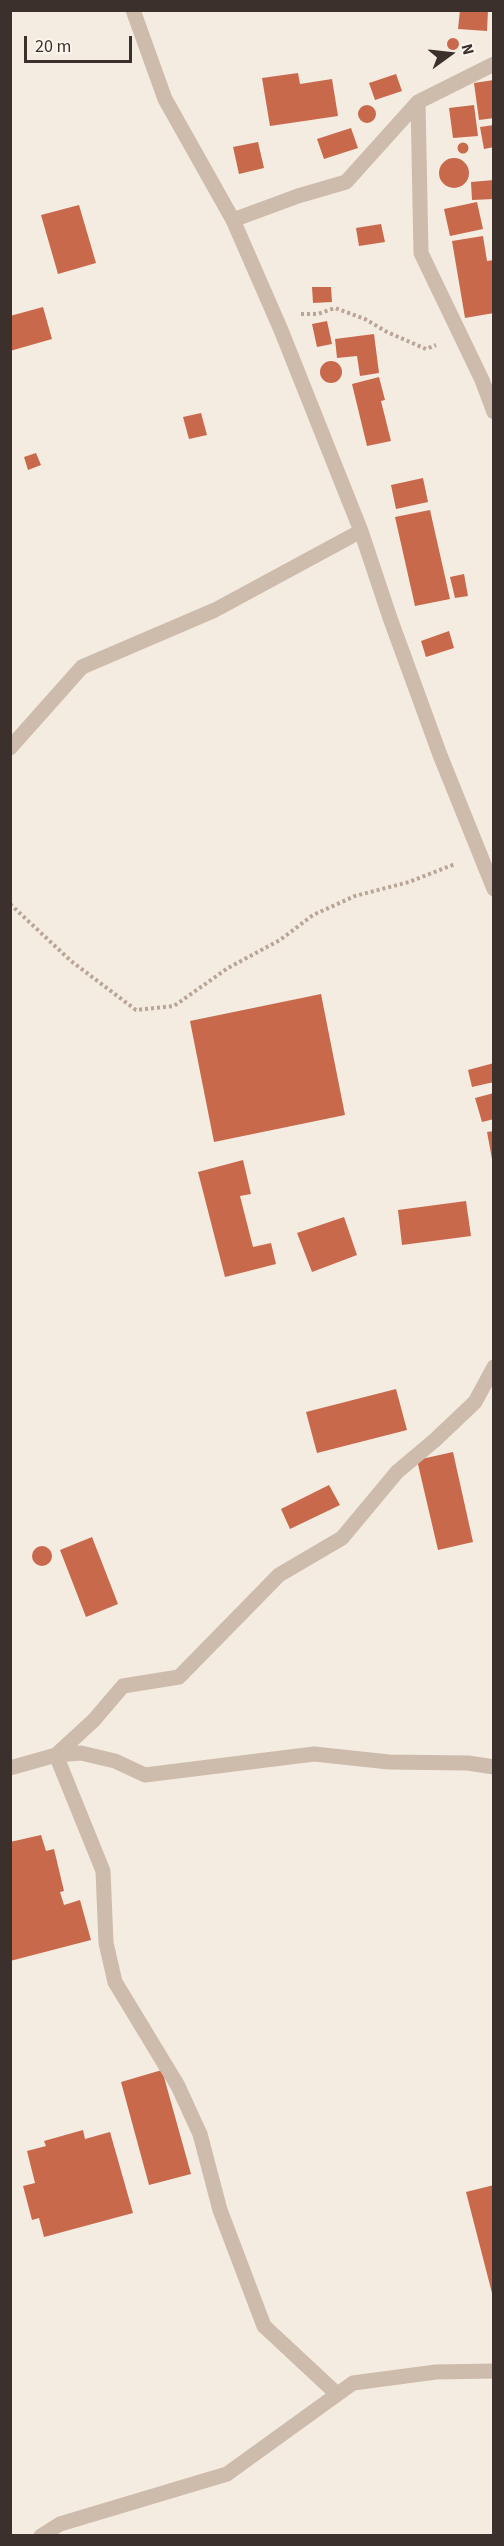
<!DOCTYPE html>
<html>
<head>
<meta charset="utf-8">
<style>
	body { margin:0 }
	#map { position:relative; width:504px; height:2546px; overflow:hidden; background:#f4ebe1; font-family:"Source Sans 3",sans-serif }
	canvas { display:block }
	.frame { position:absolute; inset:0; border:12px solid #3b302b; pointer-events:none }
	.north { position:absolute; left:420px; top:24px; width:60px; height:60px; -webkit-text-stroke:4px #fbf5ee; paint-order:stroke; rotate:75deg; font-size:16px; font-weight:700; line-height:24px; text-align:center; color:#3b302b }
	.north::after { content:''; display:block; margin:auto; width:21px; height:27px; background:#3b302b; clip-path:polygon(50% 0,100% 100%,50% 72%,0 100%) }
	.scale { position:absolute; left:24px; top:36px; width:108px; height:27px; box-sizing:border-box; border:3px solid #3b302b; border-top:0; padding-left:8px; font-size:18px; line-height:21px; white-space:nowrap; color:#3b302b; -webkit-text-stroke:4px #fbf5ee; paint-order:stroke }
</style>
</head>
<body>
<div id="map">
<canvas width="504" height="2546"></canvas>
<div class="frame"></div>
<div class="north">N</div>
<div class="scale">20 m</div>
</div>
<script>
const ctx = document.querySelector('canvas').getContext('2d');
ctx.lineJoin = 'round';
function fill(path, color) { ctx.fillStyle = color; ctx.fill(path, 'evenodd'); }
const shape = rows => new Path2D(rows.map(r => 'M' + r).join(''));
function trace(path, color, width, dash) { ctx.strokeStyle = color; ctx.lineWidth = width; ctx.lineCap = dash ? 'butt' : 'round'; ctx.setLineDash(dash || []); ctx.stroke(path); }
fill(shape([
	[460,10,488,10,487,31,458,29],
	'447 44a6 6 0 1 1 12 0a6 6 0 1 1-12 0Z',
	[298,73,300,84,332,79,338,116,270,126,262,78],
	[396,74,402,91,375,100,369,83],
	[494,80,494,118,479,120,474,83],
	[474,105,478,136,453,138,449,108],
	'358 114a9 9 0 1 1 18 0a9 9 0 1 1-18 0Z',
	[494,125,494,147,484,149,480,127],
	[351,128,358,148,324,159,317,139],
	[258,142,264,168,239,174,233,147],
	'457.5 148a5.5 5.5 0 1 1 11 0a5.5 5.5 0 1 1-11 0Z',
	'439 173a15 15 0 1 1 30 0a15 15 0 1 1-30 0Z',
	[494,180,494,199,472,200,471,182],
	[477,202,483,229,450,236,444,209],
	[79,205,96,263,58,274,41,215],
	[381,224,385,242,359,246,356,228],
	[483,236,487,261,494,260,494,313,465,318,452,241],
	[312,287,331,287,332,302,313,303],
	[43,307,52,339,10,351,10,316],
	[327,321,332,344,317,347,312,324],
	[374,334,379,373,360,376,357,356,337,358,335,339],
	'320 372a11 11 0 1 1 22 0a11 11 0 1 1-22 0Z',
	[379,377,385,400,381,401,391,441,367,446,352,384],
	[201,413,207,435,189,439,183,417],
	[36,453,41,465,28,470,24,457],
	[423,478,428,502,396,509,391,485],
	[430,510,450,599,415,606,395,517],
	[464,574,468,596,455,598,450,577],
	[449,631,454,648,426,657,421,641],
	[321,994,345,1115,214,1142,190,1021],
	[494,1063,494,1082,472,1087,468,1070],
	[494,1093,494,1119,482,1122,475,1098],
	[494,1131,494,1159,492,1159,487,1132],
	[243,1160,251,1194,240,1196,253,1247,271,1243,276,1264,225,1277,198,1172],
	[466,1201,471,1236,402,1245,398,1210],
	[344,1217,357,1255,312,1272,297,1233],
	[396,1389,407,1430,317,1453,306,1412],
	[453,1452,473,1542,438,1550,417,1460],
	[329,1485,340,1505,290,1529,281,1509],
	[92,1537,118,1604,86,1617,60,1550],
	'32 1556a10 10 0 1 1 20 0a10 10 0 1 1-20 0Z',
	[41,1835,46,1851,54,1849,64,1891,60,1892,64,1905,80,1900,91,1940,10,1961,10,1842],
	[162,2070,191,2174,149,2185,121,2082],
	[83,2130,85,2139,110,2132,133,2213,44,2237,39,2218,32,2220,23,2186,35,2183,27,2151,46,2146,44,2141],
	[494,2185,494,2297,493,2297,466,2192]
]), '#c8694b');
trace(shape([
	[301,314,318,314,335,308,365,319,387,332,426,349,436,345],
	[10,904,71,961,136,1010,174,1006,228,968,280,940,313,915,355,896,409,882,455,864]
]), '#b9a596', 4, [3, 3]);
trace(shape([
	[133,10,165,99,233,220,281,330,361,531,390,618,440,755,494,889],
	[418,102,421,253,482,380,494,412],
	[233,220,298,196,346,182,418,102,494,64],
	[10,748,82,667,215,610,361,531],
	[10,1768,56,1755,81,1753,115,1761,145,1775,314,1754,389,1762,468,1763,494,1767],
	[337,2394,264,2326,220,2210,200,2134,178,2086,115,1982,106,1943,103,1871,56,1755,94,1720,123,1686,179,1677,279,1575,342,1538,397,1472,435,1440,475,1402,494,1367],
	[41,2536,60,2524,227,2474,353,2383,436,2372,494,2371]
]), '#cdbbac', 15);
</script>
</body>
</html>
